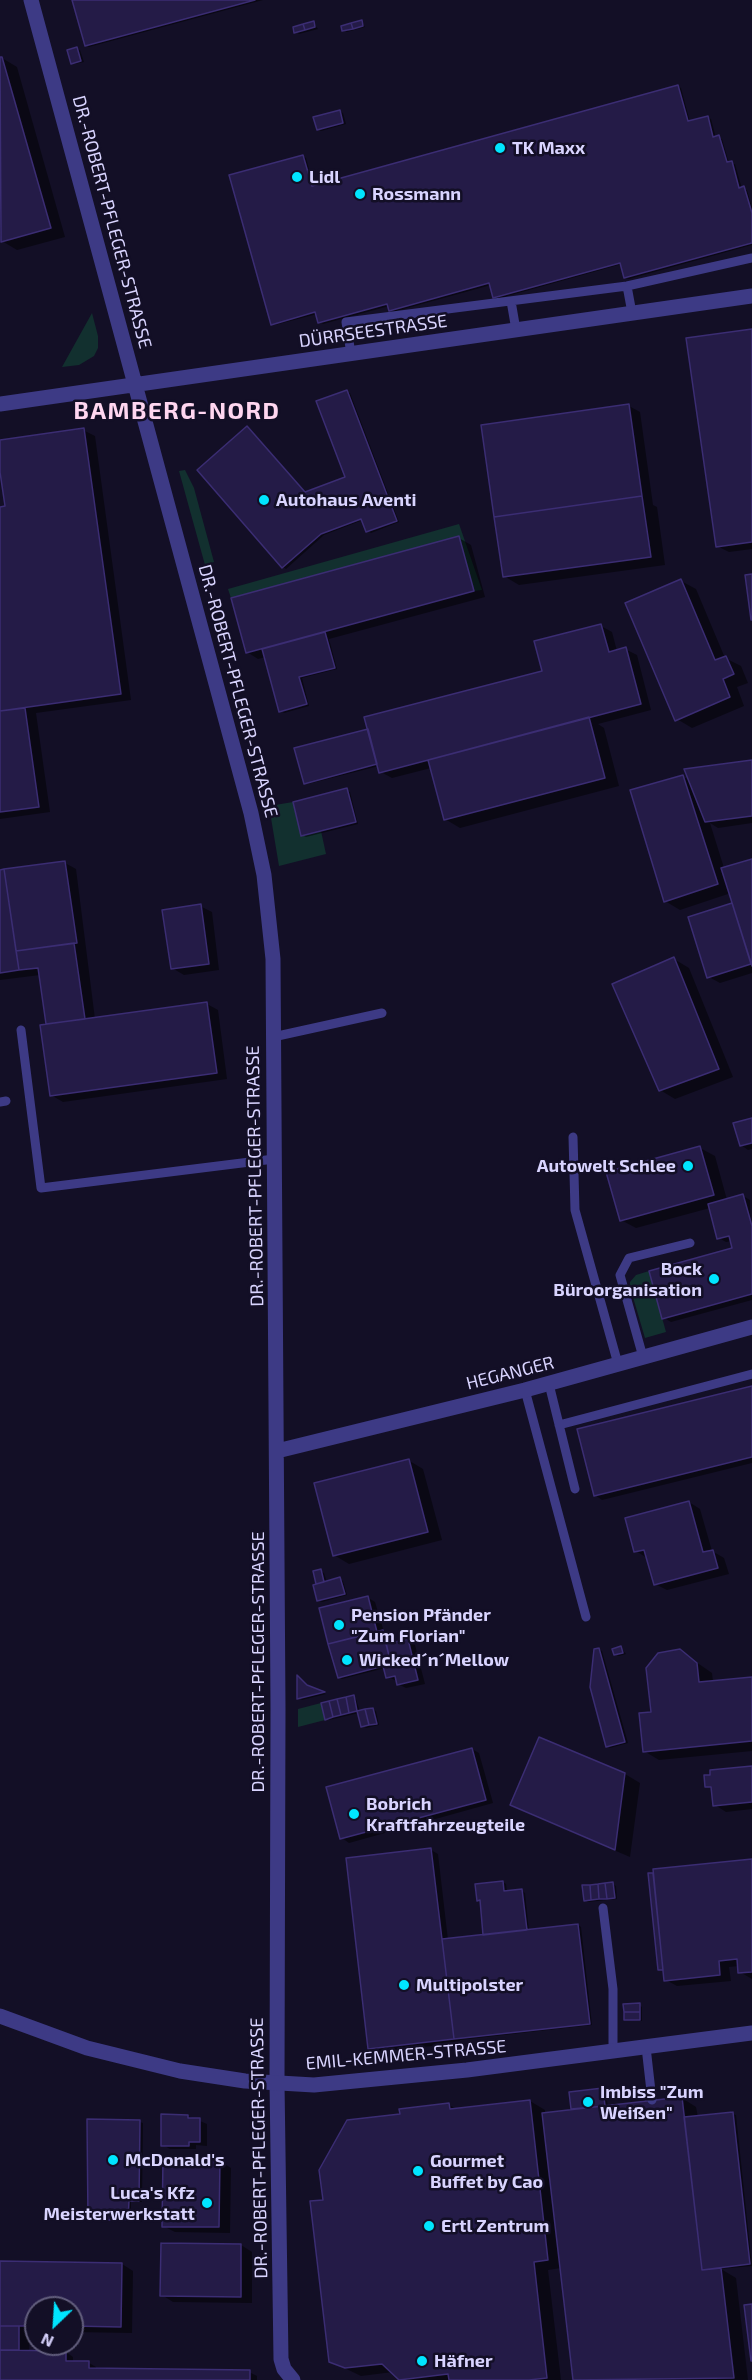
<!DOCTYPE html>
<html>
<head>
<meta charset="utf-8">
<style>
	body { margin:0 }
	#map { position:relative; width:752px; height:2380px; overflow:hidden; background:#130f26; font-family:"Exo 2",sans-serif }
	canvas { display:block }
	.north { position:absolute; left:24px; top:2296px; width:60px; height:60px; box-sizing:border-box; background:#130f26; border:2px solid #625e7d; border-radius:50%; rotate:205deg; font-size:16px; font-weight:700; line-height:24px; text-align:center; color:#d9d4ff }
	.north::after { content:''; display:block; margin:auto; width:21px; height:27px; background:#00e5ff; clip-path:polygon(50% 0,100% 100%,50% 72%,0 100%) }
</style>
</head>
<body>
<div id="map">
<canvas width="752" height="2380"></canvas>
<div class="north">N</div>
</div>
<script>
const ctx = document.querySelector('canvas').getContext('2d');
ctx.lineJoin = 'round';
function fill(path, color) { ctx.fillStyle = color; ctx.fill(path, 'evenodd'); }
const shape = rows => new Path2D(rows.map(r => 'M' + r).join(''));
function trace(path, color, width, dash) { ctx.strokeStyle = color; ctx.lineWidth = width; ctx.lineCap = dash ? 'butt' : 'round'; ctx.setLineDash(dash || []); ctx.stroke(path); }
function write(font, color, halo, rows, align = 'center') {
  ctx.font = font + ' "Exo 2",sans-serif'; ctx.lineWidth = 5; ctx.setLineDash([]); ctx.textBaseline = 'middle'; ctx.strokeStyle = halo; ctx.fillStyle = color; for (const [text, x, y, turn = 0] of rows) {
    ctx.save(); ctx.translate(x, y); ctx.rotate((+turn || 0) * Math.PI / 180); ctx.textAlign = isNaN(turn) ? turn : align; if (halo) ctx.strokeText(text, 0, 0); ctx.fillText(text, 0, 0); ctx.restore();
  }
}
fill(shape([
	[92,313,98,336,98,348,94,356,79,365,62,367],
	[185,470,194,488,214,562,205,565,179,471],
	[459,524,482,590,474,591,459,537,231,598,228,589],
	[293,802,301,836,321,831,326,854,279,866,269,806],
	[649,1271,666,1332,645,1338,630,1287,630,1282,636,1275],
	[321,1703,325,1720,298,1727,298,1709]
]), '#12302f');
fill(shape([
	[74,0,263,0,89,47,86,45],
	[361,22,365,27,347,32,343,30],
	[313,23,318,29,299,34,296,32],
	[77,49,80,50,84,62,75,64,72,63],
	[2,58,17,67,65,237,17,250,2,241,0,234,0,59],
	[678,86,681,88,690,122,707,117,711,119,716,138,722,139,729,163,735,164,742,189,747,190,752,207,752,245,629,279,625,278,622,264,497,299,494,297,491,285,393,312,389,306,323,324,320,322,317,314,275,325,272,324,303,156,306,158,314,187],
	[340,111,343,113,346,124,321,131,318,129],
	[752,330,752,549,729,552,717,546],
	[346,392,350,393,399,522,371,533,367,531,363,520,324,535,286,569,283,567,248,428,306,493,347,478],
	[629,406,640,412,653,505,657,507,665,565,519,585,504,576],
	[83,430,95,436,131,700,36,713,50,812,0,819,0,509,6,508,0,461,0,441],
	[459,538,471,545,485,597,329,639,337,669,302,678,309,706,284,713,281,711,266,657,258,659,247,652],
	[681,581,696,589,725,658,741,666,748,683,737,687,744,706,692,728,677,719],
	[601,626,612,632,617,651,625,649,637,655,651,710,598,724,604,728,619,786,460,828,445,819,431,768,392,778,381,772,379,766,308,784,305,783,369,730,544,672],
	[752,761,752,823,718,828,710,823,724,868,752,860,752,973,720,983,709,977,690,918,734,904,731,893,680,910,665,901,683,777,691,781],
	[347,790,350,792,358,824,306,837,302,835],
	[65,863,76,869,95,1019,207,1004,218,1010,227,1079,63,1102,51,1095,47,1026,40,975,0,980,0,872],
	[200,906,212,912,219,970,184,975,172,968],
	[674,959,689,968,733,1077,675,1099,660,1090],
	[752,1120,752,1149,748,1150,741,1145],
	[700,1148,715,1156,727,1200,743,1196,750,1200,752,1300,671,1322,664,1318,734,1249,732,1241,726,1242,719,1238,710,1208,636,1228,621,1220],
	[752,1387,752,1463,602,1500,595,1495],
	[408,1460,423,1469,442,1540,349,1564,334,1555],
	[689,1502,700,1509,712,1551,724,1558,729,1574,667,1590,655,1584,647,1558,636,1551],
	[321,1571,324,1573,327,1582,340,1579,343,1581,347,1595,322,1602,318,1600,315,1572],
	[367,1597,375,1602,388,1645,407,1640,415,1645,425,1684,406,1688,398,1684,397,1681,388,1677,385,1668,342,1679,339,1677],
	[621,1648,626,1654,619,1656,615,1654],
	[599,1649,602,1651,628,1743,610,1748,607,1746],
	[680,1651,712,1673,713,1682,752,1678,752,1751,659,1760,644,1751,653,1713],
	[299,1677,310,1687,326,1694,302,1700,299,1698],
	[353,1697,356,1699,360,1712,373,1709,376,1711,379,1725,366,1728,363,1726,359,1713,329,1720,326,1719],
	[472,1749,479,1753,493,1803,349,1843,342,1838],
	[752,1768,752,1809,726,1812,715,1805,713,1790,707,1786],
	[625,1774,640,1783,630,1857,527,1813,512,1804],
	[431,1850,438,1854,448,1940,485,1936,481,1902,478,1900,503,1882,506,1884,507,1892,522,1891,525,1893,529,1931,578,1925,581,1927,592,2025,460,2040,460,2043,377,2052,369,2048],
	[752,1861,752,1979,740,1972,739,1966,729,1967,731,1981,677,1986,666,1980,665,1971,659,1969,653,1874,655,1876],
	[613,1884,616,1886,617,1899,588,1902,585,1900],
	[639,2005,642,2007,642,2021,625,2019],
	[603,2090,606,2092,608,2107,682,2098,696,2107,698,2117,732,2114,736,2115,752,2266,721,2269,736,2278,748,2380,574,2380,561,2268,548,2270,561,2380,402,2380,393,2372,361,2376,330,2361,324,2201,401,2116,449,2105,457,2109,530,2101,545,2110,545,2114,576,2110,573,2108],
	[188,2116,207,2124,207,2146,196,2145,196,2149,170,2149,163,2145],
	[140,2122,143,2123,142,2202,131,2202,131,2221,93,2221,89,2219],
	[220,2161,231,2168,230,2233,175,2232,163,2226],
	[241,2245,252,2252,252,2303,173,2302,162,2295],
	[0,2263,122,2264,133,2271,132,2333,72,2332,72,2308,36,2308,36,2332,30,2331,29,2352,66,2352,73,2357,73,2362,89,2363,96,2367,96,2370,249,2372,257,2376,257,2380,0,2380]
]), '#0007');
const building = shape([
	[72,0,255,0,85,46,72,0],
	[362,20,363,26,353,29,351,23,362,20],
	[314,21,315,27,305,30,303,24,314,21],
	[351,23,353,29,342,31,341,26,351,23],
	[303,24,305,30,294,33,293,27,303,24],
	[77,47,81,61,71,64,67,50,77,47],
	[0,57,2,57,51,228,1,242,0,57],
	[678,85,688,121,708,116,713,137,719,135,727,162,732,161,739,188,744,186,752,213,752,243,624,278,620,263,493,298,489,283,389,311,387,304,318,323,315,312,271,325,229,175,303,155,312,186,678,85],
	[340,110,343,123,317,130,313,117,340,110],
	[752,329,752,542,716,547,686,338,752,329],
	[347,390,397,521,366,532,361,519,321,534,282,568,197,470,247,426,305,492,345,477,316,401,347,390],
	[629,404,642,496,494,517,481,425,629,404],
	[84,428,121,694,0,711,0,507,5,506,0,472,0,440,84,428],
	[642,496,651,557,503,577,494,517,642,496],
	[459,536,474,591,246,653,231,598,459,536],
	[752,574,752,620,751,620,745,575,752,574],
	[681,579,715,660,726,656,734,674,723,679,730,697,675,721,625,603,681,579],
	[601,624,609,652,626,647,641,704,379,773,364,717,542,671,534,641,601,624],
	[325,632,335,668,299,677,307,704,279,712,262,649,325,632],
	[25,708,39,807,0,812,0,711,25,708],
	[589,717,605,778,444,820,428,760,589,717],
	[368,729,377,764,304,784,294,748,368,729],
	[752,760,752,816,705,822,684,769,752,760],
	[683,775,718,884,664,902,630,790,683,775],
	[347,788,356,822,301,836,293,802,347,788],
	[752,859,752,966,721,868,752,859],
	[65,861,77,943,16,951,4,869,65,861],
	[4,869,19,970,0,973,0,870,4,869],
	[732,903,751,964,707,978,688,917,732,903],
	[201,904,209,964,171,969,162,910,201,904],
	[74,943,85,1019,46,1024,38,968,19,970,16,951,74,943],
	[674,957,719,1069,659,1091,612,984,674,957],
	[207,1002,217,1073,50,1096,40,1025,207,1002],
	[752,1118,752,1143,740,1146,733,1123,752,1118],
	[700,1146,714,1195,620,1221,606,1172,700,1146],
	[743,1194,752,1226,752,1294,662,1319,649,1271,732,1248,729,1236,717,1239,708,1204,743,1194],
	[752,1386,752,1457,594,1496,577,1429,752,1386],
	[409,1459,428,1532,333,1556,314,1483,409,1459],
	[689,1501,703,1552,713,1550,718,1568,654,1585,644,1550,634,1552,625,1518,689,1501],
	[321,1569,324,1582,316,1584,313,1571,321,1569],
	[340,1577,345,1594,317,1601,313,1585,340,1577],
	[368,1596,377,1632,328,1644,319,1608,368,1596],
	[383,1630,391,1664,338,1678,328,1644,383,1630],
	[408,1639,418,1680,397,1685,395,1676,386,1678,383,1666,391,1664,386,1644,408,1639],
	[621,1646,623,1653,614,1655,612,1649,621,1646],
	[599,1648,625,1742,606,1747,590,1687,594,1649,599,1648],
	[680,1649,697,1663,699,1682,752,1677,752,1741,643,1752,639,1713,651,1712,646,1668,658,1653,680,1649],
	[297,1675,307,1685,325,1692,297,1699,297,1675],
	[354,1695,357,1711,349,1713,346,1697,354,1695],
	[346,1697,349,1713,341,1715,337,1699,346,1697],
	[337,1699,341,1715,333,1717,329,1701,337,1699],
	[329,1701,333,1717,325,1720,321,1703,329,1701],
	[373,1708,377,1724,369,1725,365,1709,373,1708],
	[365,1709,369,1725,361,1727,357,1711,365,1709],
	[539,1737,625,1773,615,1850,510,1805,539,1737],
	[472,1748,486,1800,340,1839,326,1787,472,1748],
	[752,1766,752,1802,713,1806,711,1787,705,1787,704,1775,710,1775,710,1770,752,1766],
	[431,1848,454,2039,368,2049,346,1858,431,1848],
	[752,1859,752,1972,738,1973,737,1959,719,1961,720,1975,664,1981,653,1869,752,1859],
	[648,1873,653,1873,663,1970,658,1970,648,1873],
	[503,1881,504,1891,522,1889,527,1930,483,1935,480,1900,477,1901,475,1884,503,1881],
	[613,1882,615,1898,607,1899,605,1883,613,1882],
	[605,1883,607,1899,599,1899,598,1884,605,1883],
	[598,1884,599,1899,591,1900,590,1885,598,1884],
	[582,1885,590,1885,591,1900,584,1901,582,1885],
	[578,1924,590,2024,454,2039,442,1939,578,1924],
	[640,2003,640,2012,624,2012,623,2004,640,2003],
	[624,2012,640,2012,640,2020,624,2020,624,2012],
	[603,2088,605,2106,571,2109,569,2092,603,2088],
	[682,2097,702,2270,721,2268,734,2378,573,2380,542,2113,682,2097],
	[530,2100,548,2260,534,2262,547,2378,529,2380,449,2380,448,2374,399,2380,382,2364,345,2368,329,2362,310,2201,323,2200,319,2170,347,2120,400,2114,399,2109,449,2103,450,2109,530,2100],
	[733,2112,750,2264,702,2270,684,2117,733,2112],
	[161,2114,188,2115,188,2118,200,2118,200,2142,189,2142,189,2146,161,2146,161,2114],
	[87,2119,140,2120,139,2201,129,2201,128,2220,88,2220,87,2119],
	[163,2159,220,2159,219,2227,162,2227,163,2159],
	[161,2243,241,2244,241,2297,160,2296,161,2243],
	[0,2261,122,2263,121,2327,72,2326,72,2308,36,2308,36,2326,0,2326,0,2261],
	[752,2304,752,2361,751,2361,744,2305,752,2304],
	[0,2326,19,2326,19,2350,0,2350,0,2326],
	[0,2350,66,2351,66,2361,89,2361,89,2368,250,2370,250,2380,0,2380,0,2350]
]);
fill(building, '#241b47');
trace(building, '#3b2d73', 1.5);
trace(shape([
	[627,286,632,313],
	[511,301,516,330],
	[351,354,346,322,627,286,752,258],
	[21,1030,41,1188,274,1159],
	[273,1037,382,1013],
	[0,1102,6,1101],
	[573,1137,575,1210,618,1364],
	[643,1357,620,1275,629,1258,690,1243],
	[549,1384,575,1489],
	[525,1390,586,1617],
	[559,1425,752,1374],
	[603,1908,613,1989,613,2051],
	[646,2047,652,2100]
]), '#3d3a85', 9);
trace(shape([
	[31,0,251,813,264,875,273,959,278,1708,277,2083,281,2359,284,2369,293,2380],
	[0,404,752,296],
	[277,1451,525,1390,752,1327]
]), '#3d3a85', 15);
trace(shape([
	[0,2016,87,2048,180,2071,245,2081,314,2085,467,2070,752,2033]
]), '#3d3a85', 15);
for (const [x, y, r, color] of [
	[500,148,6,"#00e5ff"],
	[297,177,6,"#00e5ff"],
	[360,194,6,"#00e5ff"],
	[264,500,6,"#00e5ff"],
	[688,1166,6,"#00e5ff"],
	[714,1279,6,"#00e5ff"],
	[339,1625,6,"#00e5ff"],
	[347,1660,6,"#00e5ff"],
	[354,1814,6,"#00e5ff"],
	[404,1985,6,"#00e5ff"],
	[588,2102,6,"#00e5ff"],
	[113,2160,6,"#00e5ff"],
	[418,2171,6,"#00e5ff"],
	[207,2203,6,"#00e5ff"],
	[429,2226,6,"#00e5ff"],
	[422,2361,6,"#00e5ff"]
]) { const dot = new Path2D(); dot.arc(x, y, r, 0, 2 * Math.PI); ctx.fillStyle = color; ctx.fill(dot); trace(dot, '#130f26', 2); }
write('bold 18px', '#d9d4ff', '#130f26', [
	["TK Maxx",512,148],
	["Lidl",309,177],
	["Rossmann",372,194],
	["Autohaus Aventi",276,500],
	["Autowelt Schlee",676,1166,"right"],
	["Bock",702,1269,"right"],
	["Büroorganisation",702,1290,"right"],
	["Pension Pfänder",351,1615],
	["\"Zum Florian\"",351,1636],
	["Wicked´n´Mellow",359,1660],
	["Bobrich",366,1804],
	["Kraftfahrzeugteile",366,1825],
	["Multipolster",416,1985],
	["Imbiss \"Zum",600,2092],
	["Weißen\"",600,2113],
	["McDonald's",125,2160],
	["Gourmet",430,2161],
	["Buffet by Cao",430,2182],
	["Luca's Kfz",195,2193,"right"],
	["Meisterwerkstatt",195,2214,"right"],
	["Ertl Zentrum",441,2226],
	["Häfner",434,2361]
], 'left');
write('18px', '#d9d4ff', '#130f26', [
	["DR.-ROBERT-PFLEGER-STRASSE",112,222,75],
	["DÜRRSEESTRASSE",373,331,-8],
	["DR.-ROBERT-PFLEGER-STRASSE",238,691,75],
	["DR.-ROBERT-PFLEGER-STRASSE",255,1176,-91],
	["HEGANGER",510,1373,-14],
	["DR.-ROBERT-PFLEGER-STRASSE",258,1662,-90],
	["EMIL-KEMMER-STRASSE",406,2055,-5],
	["DR.-ROBERT-PFLEGER-STRASSE",259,2148,-91]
]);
ctx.letterSpacing = '1.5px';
write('bold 24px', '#ffd6f0', '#130f26', [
	["BAMBERG-NORD",177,411]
]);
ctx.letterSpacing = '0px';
</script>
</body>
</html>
